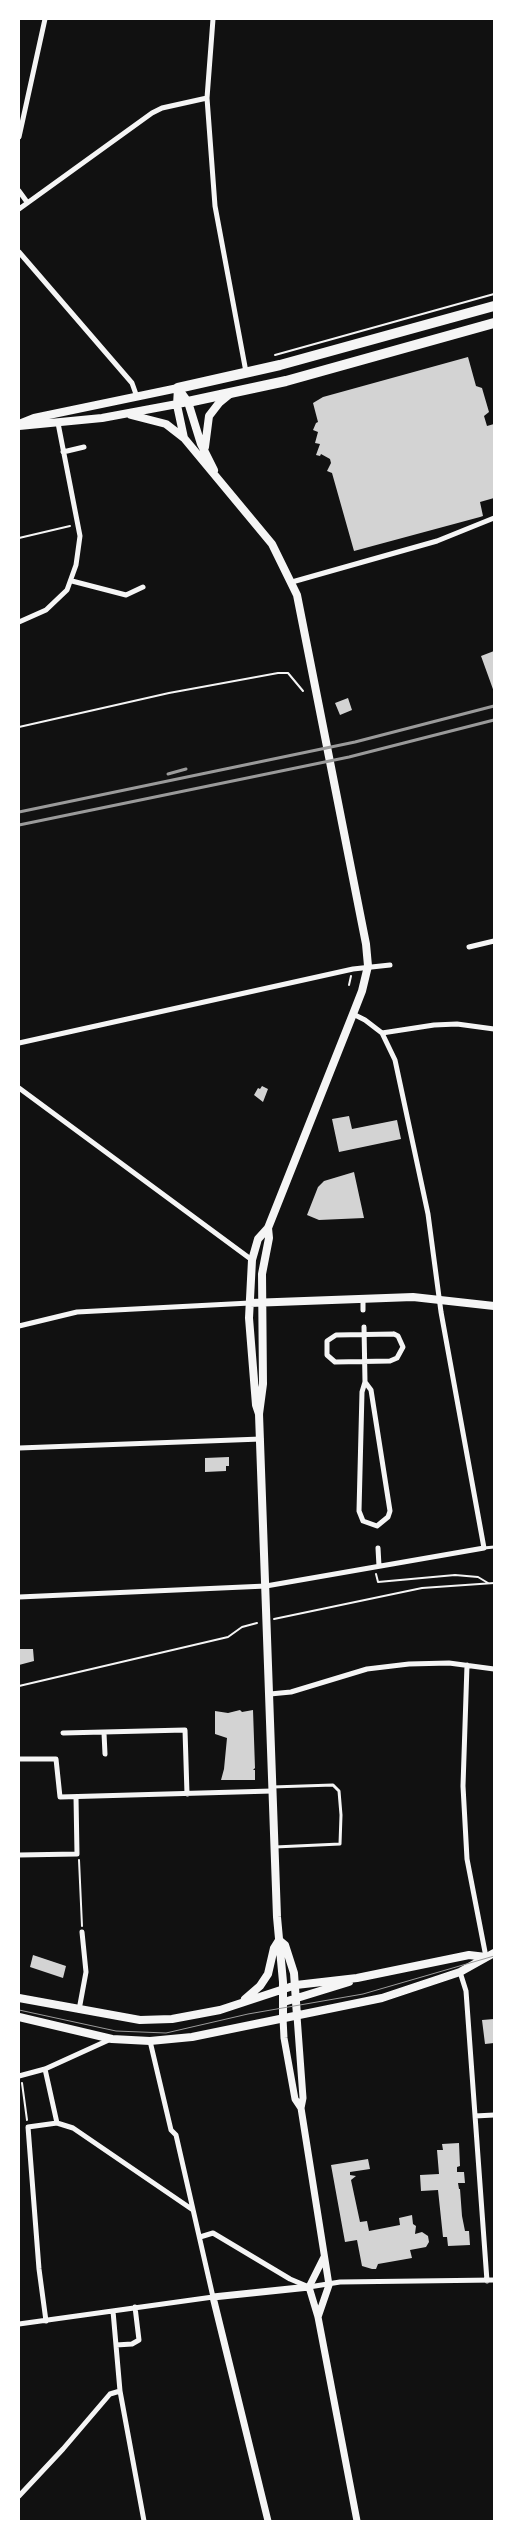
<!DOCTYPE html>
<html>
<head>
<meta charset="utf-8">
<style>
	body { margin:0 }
	#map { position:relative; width:513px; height:2540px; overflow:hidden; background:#111; font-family:"Archivo Narrow",sans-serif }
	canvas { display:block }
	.frame { position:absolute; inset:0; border:20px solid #fff; pointer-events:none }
</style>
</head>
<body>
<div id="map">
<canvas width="513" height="2540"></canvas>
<div class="frame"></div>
</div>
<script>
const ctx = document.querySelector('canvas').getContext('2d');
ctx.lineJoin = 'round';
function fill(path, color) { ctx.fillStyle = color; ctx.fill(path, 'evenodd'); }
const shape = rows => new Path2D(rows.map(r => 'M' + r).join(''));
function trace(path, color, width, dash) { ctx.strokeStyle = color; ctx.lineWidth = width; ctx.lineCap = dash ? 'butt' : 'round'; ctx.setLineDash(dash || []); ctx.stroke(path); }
fill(shape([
	[468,357,476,386,482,388,489,412,484,416,487,426,494,424,494,498,480,502,483,516,480,517,354,551,332,473,327,471,331,463,330,459,321,454,320,456,316,455,320,444,315,443,318,432,313,430,316,423,318,422,313,403,323,397],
	[494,651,494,692,481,656],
	[348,698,352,710,340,715,335,703],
	[262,1086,268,1089,263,1102,254,1095,258,1088,260,1089],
	[349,1116,352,1129,397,1120,401,1139,339,1152,332,1119],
	[354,1172,364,1218,319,1220,307,1215,318,1187,324,1181],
	[229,1457,229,1466,226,1466,226,1471,205,1472,205,1458],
	[19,1649,33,1649,34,1661,19,1665],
	[240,1710,242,1712,253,1710,255,1768,253,1770,255,1770,255,1780,221,1780,224,1769,227,1738,215,1734,215,1711,228,1713],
	[33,1955,66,1966,63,1978,30,1967],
	[494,2019,494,2043,485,2044,482,2020],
	[459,2143,460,2166,457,2167,457,2172,464,2172,465,2183,458,2183,459,2189,460,2189,462,2216,465,2231,469,2231,470,2245,448,2246,447,2237,443,2237,438,2190,421,2191,420,2175,439,2174,437,2150,443,2150,442,2144],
	[368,2159,370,2169,350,2172,350,2175,356,2176,351,2180,360,2222,367,2221,369,2231,400,2225,399,2218,412,2215,413,2224,416,2226,415,2234,422,2232,428,2236,429,2242,426,2247,410,2250,412,2258,378,2264,376,2269,372,2269,362,2266,357,2240,345,2242,331,2165]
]), '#d3d3d3');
trace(shape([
	[275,355,494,294],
	[19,538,70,526],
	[19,727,169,693,278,673,288,673,303,691],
	[349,985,351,976],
	[376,1574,378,1582,455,1575,478,1577,488,1583],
	[274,1619,422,1588,494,1583],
	[19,1686,228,1637,242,1627,257,1623],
	[79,1860,82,1926],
	[22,2083,27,2120]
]), '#f5f5f5', 2);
trace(shape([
	[484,1548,494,1547],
	[272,1787,333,1785,339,1791,341,1815,340,1844,275,1847]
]), '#f5f5f5', 3);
trace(shape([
	[213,19,207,98,215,206,246,372],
	[19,137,45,19],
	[19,191,27,202],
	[19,209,152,113,162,108,207,98],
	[19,252,132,383,137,397],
	[63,452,84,447],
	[72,581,126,595,143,587],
	[292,582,437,541,494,518],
	[19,622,46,610,67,590,76,565,80,536,58,423],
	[469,947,494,941],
	[382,1033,434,1025,457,1024,494,1029],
	[19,1043,353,969,390,965],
	[19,1088,252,1260],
	[363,1299,363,1310],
	[19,1326,77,1312,250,1303],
	[364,1327,365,1382,362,1392,359,1511,363,1521,377,1526,388,1517,390,1511,371,1390,365,1382],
	[394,1334,398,1336,403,1347,397,1358,390,1361,335,1362,327,1355,327,1341,336,1335,394,1334],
	[19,1448,261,1439],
	[378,1548,379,1566],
	[19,1597,266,1586,484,1548,441,1312,428,1214,395,1060,382,1033,365,1020,353,1014],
	[467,1665,463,1786,467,1859,486,1957],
	[270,1694,291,1692,367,1669,409,1664,449,1663,494,1669],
	[63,1733,185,1730,187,1794],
	[104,1733,105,1754],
	[19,1759,56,1759,60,1797,272,1791],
	[19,1855,77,1854,76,1797],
	[460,1972,466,1991,487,2281],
	[79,2010,86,1972,82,1932],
	[45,2069,57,2123],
	[19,2076,45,2069,111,2039],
	[475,2116,494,2115],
	[200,2237,213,2233,290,2279,309,2287,340,2282,494,2280],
	[113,2311,120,2391,144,2521],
	[46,2321,39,2269,28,2127,57,2123,73,2128,193,2210],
	[19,2324,213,2297,176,2135,171,2130,150,2041],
	[116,2345,132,2344,139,2340,135,2307],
	[19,2496,63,2449,110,2394,120,2391]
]), '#f5f5f5', 5);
trace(shape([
	[297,2016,303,2098,301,2108,329,2285,318,2317],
	[283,2018,284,2038,295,2099,301,2108],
	[309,2287,318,2317,357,2521],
	[309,2287,324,2257],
	[268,2521,213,2297,309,2287]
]), '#f5f5f5', 7);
trace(shape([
	[178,388,177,405,184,438,272,544,297,595,366,944,368,966,362,991,353,1014,268,1228,258,1239,252,1260,249,1318,256,1405,259,1414],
	[178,388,188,402,201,444,214,470],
	[131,415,166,424,184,438],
	[19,424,34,418,178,388],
	[19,426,102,418,188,402],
	[205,447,209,416,219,403,230,394],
	[268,1228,269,1238,262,1274,263,1384,259,1414,277,1917,283,1982,283,2018],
	[250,1303,413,1297,494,1306],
	[279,1940,285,1945,294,1973,297,2016],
	[19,1998,140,2020,172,2019,220,2010,296,1985,357,1978,469,1955,486,1957],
	[245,1999,260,1986,268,1974,274,1948,279,1940],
	[284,2002,349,1982],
	[19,2017,112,2039,150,2041,192,2037,382,1998,460,1972,494,1953]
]), '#f5f5f5', 8);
trace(shape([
	[178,388,280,365,494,306],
	[188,402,286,381,494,323]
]), '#f5f5f5', 10);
trace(shape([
	[19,2010,116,2031,166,2033,248,2014,363,1994,494,1956]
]), '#9a9a9a', 1);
trace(shape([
	[168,774,186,769],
	[19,812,355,742,494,706],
	[19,825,349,757,494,720]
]), '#9a9a9a', 3);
</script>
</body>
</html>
